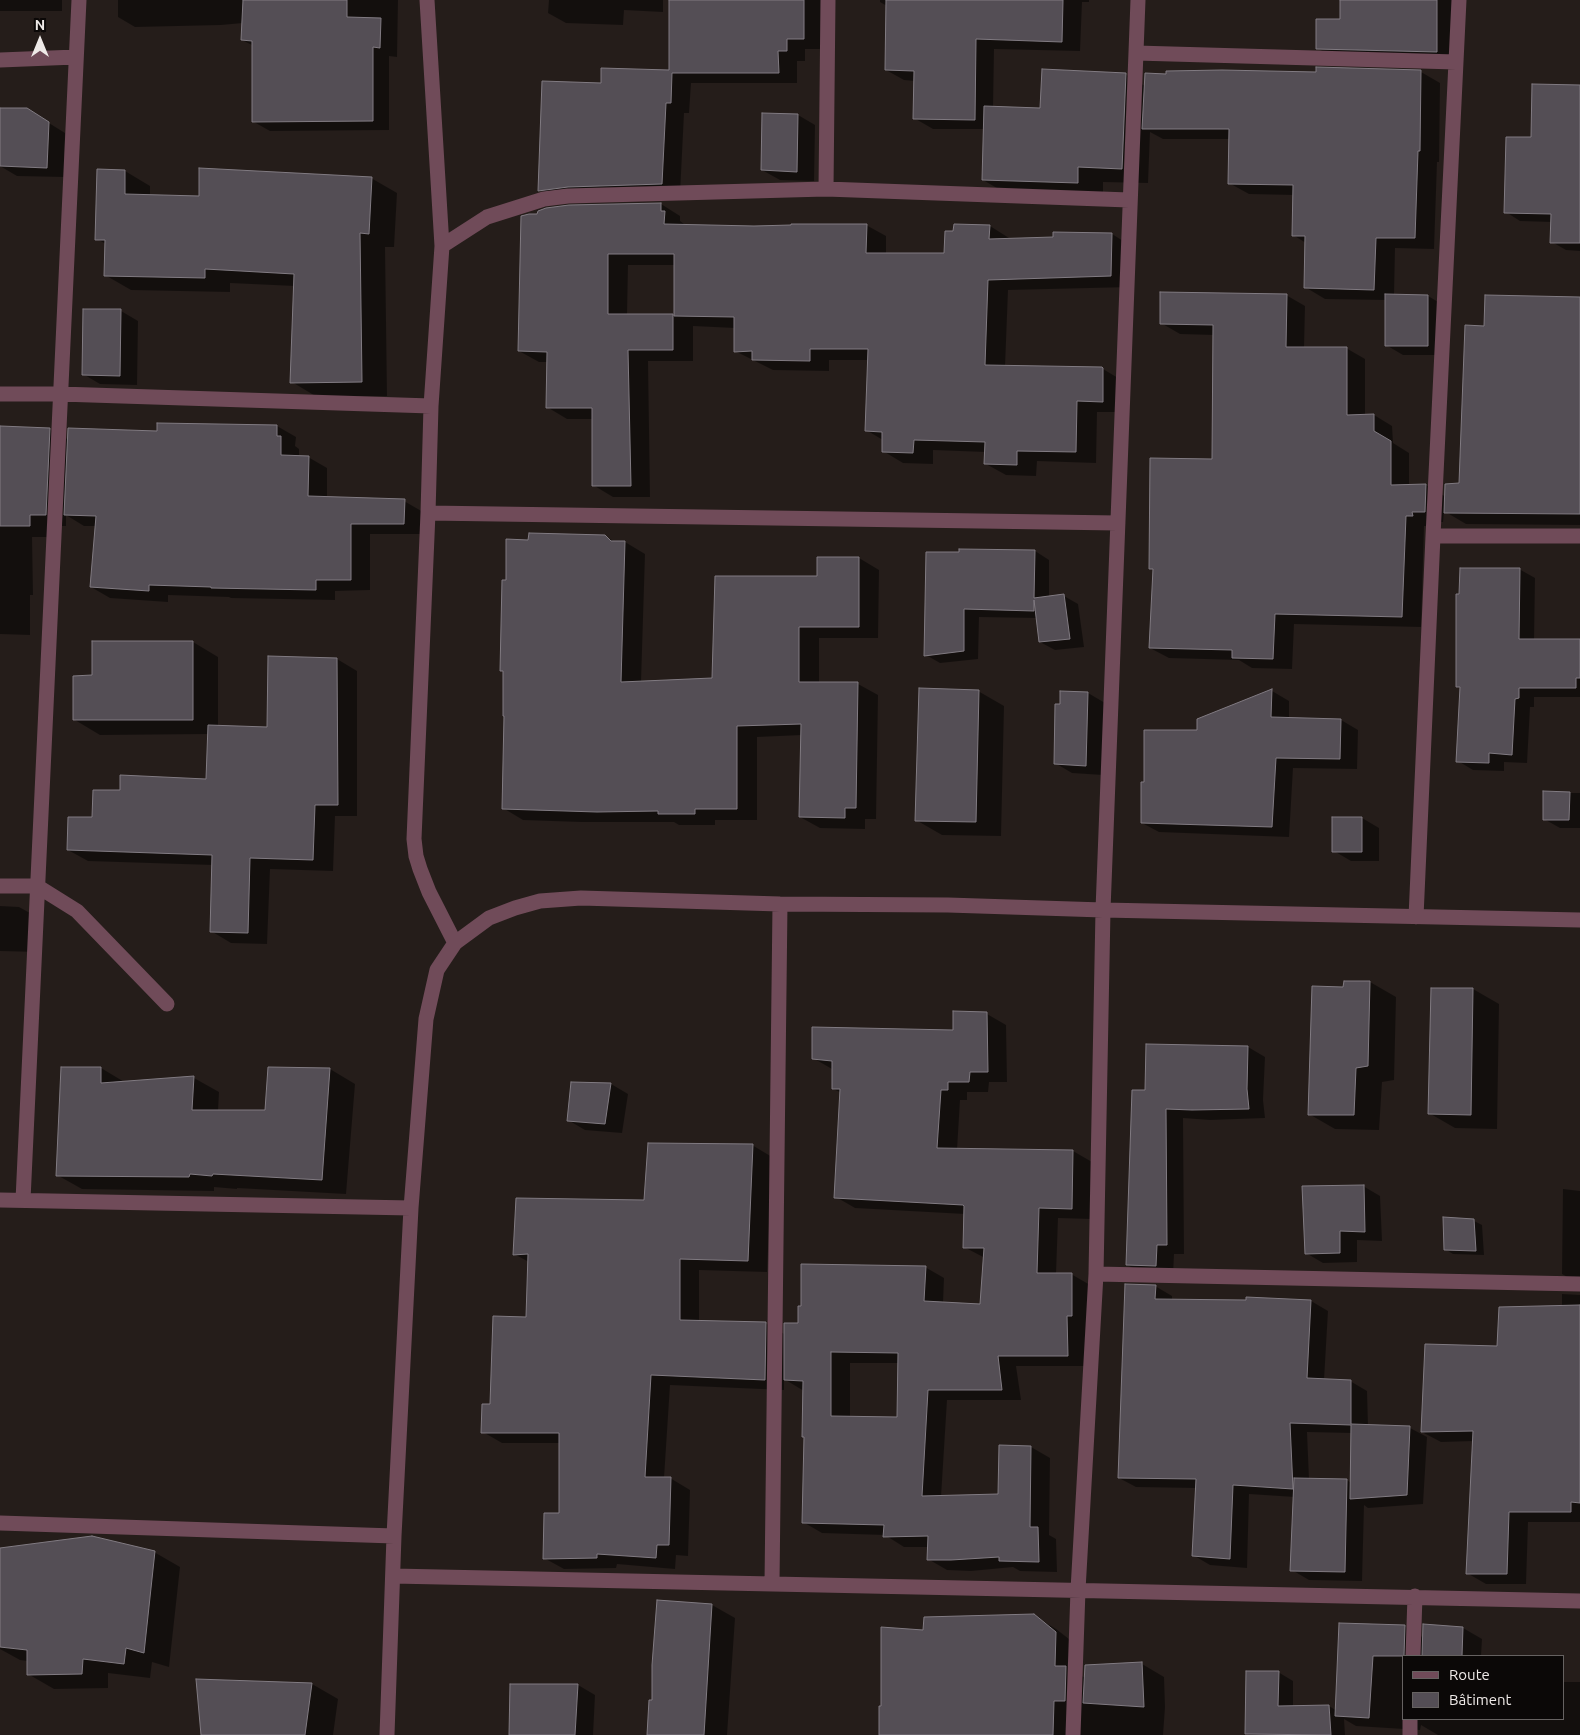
<!DOCTYPE html>
<html>
<head>
<meta charset="utf-8">
<style>
	body { margin:0 }
	#map { position:relative; width:1580px; height:1735px; overflow:hidden; background:#251d1a; font-family:Ubuntu,sans-serif }
	canvas { display:block }
	.legend { position:absolute; left:1402px; top:1655px; width:162px; height:65px; box-sizing:border-box; background:#0b0807; border:1px solid #666261; margin:0; padding:6px 9px; list-style:none; font-size:15px; color:#eee9e7 }
	.legend li { display:flex; align-items:center; gap:10px; height:25px }
	.legend b { width:25px; border:1px solid #666261 }
	.north { position:absolute; left:15px; top:15px; width:50px; height:50px; -webkit-text-stroke:4px #0b0807; paint-order:stroke; rotate:0deg; font-size:14px; font-weight:700; line-height:20px; text-align:center; color:#eee9e7 }
	.north::after { content:''; display:block; margin:auto; width:18px; height:22px; background:#eee9e7; clip-path:polygon(50% 0,100% 100%,50% 72%,0 100%) }
</style>
</head>
<body>
<div id="map">
<canvas width="1580" height="1735"></canvas>
<ul class="legend">
<li><b style="height:6px;background:#704b59"></b>Route</li>
<li><b style="height:14px;background:#544e55"></b>Bâtiment</li>
</ul>
<div class="north">N</div>
</div>
<script>
const ctx = document.querySelector('canvas').getContext('2d');
ctx.lineJoin = 'round';
function fill(path, color) { ctx.fillStyle = color; ctx.fill(path, 'evenodd'); }
const shape = rows => new Path2D(rows.map(r => 'M' + r).join(''));
function trace(path, color, width, dash) { ctx.strokeStyle = color; ctx.lineWidth = width; ctx.lineCap = dash ? 'butt' : 'round'; ctx.setLineDash(dash || []); ctx.stroke(path); }
fill(shape([
	[0,0,62,0,62,11,0,11],
	[118,0,398,0,397,57,389,56,389,130,270,131,254,122,254,46,242,40,243,23,221,25,135,27,118,17],
	[549,0,663,0,663,12,624,10,623,25,566,23,548,13],
	[671,0,823,0,823,49,805,49,805,61,797,61,797,83,691,83,689,113,684,113,680,194,558,201,540,190,602,85,671,71],
	[880,0,1089,0,1089,2,1082,2,1080,51,994,49,993,108,1042,109,1125,74,1145,86,1317,73,1421,72,1440,83,1439,162,1437,162,1434,249,1395,248,1394,295,1428,296,1445,306,1445,355,1403,355,1386,345,1386,300,1325,299,1305,287,1306,243,1293,235,1294,195,1249,194,1229,183,1230,139,1163,139,1150,132,1148,183,1103,182,1103,197,1009,195,983,180,984,129,933,129,914,118,915,81,904,80,886,70,887,6,880,2],
	[1341,0,1461,0,1459,64,1340,61,1317,48,1341,20],
	[1580,86,1580,251,1566,250,1552,242,1552,222,1520,221,1506,212,1532,138],
	[0,109,44,120,65,133,64,177,17,176,0,166],
	[798,115,815,125,814,181,780,180,762,170],
	[125,171,150,186,150,196,200,197,371,178,397,193,394,247,385,247,387,396,317,397,292,382,295,286,230,283,230,292,131,290,105,275,106,244,97,239],
	[661,204,680,216,680,221,684,224,684,226,754,227,866,225,886,236,886,254,945,254,990,226,1009,238,1009,239,1112,234,1131,246,1131,287,1008,290,1005,367,1103,369,1123,381,1122,412,1097,412,1096,463,1037,461,1036,476,1006,475,986,464,986,452,933,450,933,464,903,463,883,451,883,440,866,430,869,360,829,360,829,371,773,370,735,351,735,328,693,326,693,361,648,361,650,497,613,497,593,485,593,419,567,419,547,407,548,362,539,362,519,351,522,217],
	[628,265,675,265,675,316,627,315],
	[1286,295,1305,306,1304,348,1346,348,1365,359,1365,415,1374,415,1392,426,1393,443,1409,453,1409,486,1426,485,1446,497,1460,485,1486,327,1580,299,1580,525,1466,524,1444,511,1443,522,1431,522,1431,526,1424,526,1421,627,1294,624,1292,669,1252,668,1239,660,1169,658,1150,648,1154,570,1150,568,1213,460,1214,335,1180,334,1161,323],
	[121,311,138,321,137,385,100,384,83,374],
	[277,426,296,437,295,446,299,449,299,457,308,457,327,468,327,498,404,501,423,512,423,534,370,534,370,590,335,591,335,600,231,598,229,597,168,595,168,602,110,598,91,587,97,526,84,526,66,515,66,526,50,526,50,537,32,537,33,595,30,595,30,635,0,634,0,428,49,429,69,440,158,432],
	[605,536,615,542,625,542,645,554,641,682,713,679,818,577,859,558,879,570,878,638,819,638,819,684,858,684,878,695,876,819,865,819,865,829,820,828,800,817,802,735,757,737,757,820,715,820,715,825,679,825,674,822,581,822,523,820,503,808,505,672,501,670,507,582,529,541],
	[1035,551,1049,560,1049,597,1064,596,1078,604,1084,647,1055,650,1040,642,1038,618,979,617,978,659,940,663,926,655,927,553],
	[1519,569,1535,578,1534,641,1580,641,1580,697,1534,697,1534,707,1530,707,1527,763,1504,762,1504,771,1473,770,1458,761,1461,689,1457,686],
	[193,642,218,657,218,727,268,728,337,659,357,671,357,816,335,816,333,871,270,869,267,944,231,943,211,931,213,865,88,861,68,850,93,819,121,792,207,780,209,734,100,735,75,720,93,677],
	[978,691,1004,706,1001,836,942,835,916,820],
	[1272,691,1289,701,1289,719,1341,720,1358,730,1357,769,1293,768,1289,837,1159,832,1142,823,1198,731,1198,720],
	[1088,693,1105,703,1103,775,1072,773,1055,763],
	[1544,793,1580,793,1580,828,1560,828,1544,819],
	[1334,818,1362,818,1379,828,1379,861,1351,861,1334,851],
	[0,906,19,907,39,918,39,952,0,951],
	[1345,982,1370,982,1396,997,1394,1080,1382,1082,1379,1130,1335,1129,1309,1114,1345,989],
	[1432,989,1473,989,1499,1004,1497,1129,1455,1128,1429,1113],
	[987,1014,1006,1025,1007,1082,989,1082,988,1092,967,1092,967,1100,960,1100,957,1150,1073,1151,1092,1162,1091,1219,1058,1218,1056,1274,1071,1274,1090,1285,1087,1366,1016,1366,1021,1400,947,1400,941,1497,999,1496,1031,1447,1050,1458,1049,1535,1056,1539,1057,1572,1020,1571,1013,1567,971,1571,947,1570,928,1559,929,1547,904,1547,885,1535,822,1533,803,1522,805,1437,804,1391,784,1379,784,1390,670,1385,664,1478,670,1478,690,1490,688,1556,676,1555,675,1569,617,1564,616,1568,564,1569,544,1558,560,1514,561,1443,502,1443,483,1432,491,1405,527,1318,529,1262,514,1254,645,1202,752,1145,772,1157,767,1272,699,1270,699,1322,765,1323,786,1335,799,1324,925,1267,944,1278,943,1303,981,1305,985,1258,964,1247,965,1214,855,1208,836,1197,842,1093,833,1089,832,1069,813,1058,954,1032],
	[850,1363,899,1363,898,1418,850,1418],
	[1248,1047,1265,1057,1263,1100,1265,1118,1210,1120,1183,1118,1184,1254,1174,1254,1173,1275,1145,1274,1127,1265,1146,1091],
	[101,1068,126,1083,194,1078,219,1092,218,1111,266,1111,330,1069,355,1084,346,1194,237,1188,237,1189,214,1187,214,1191,82,1189,57,1175],
	[611,1084,628,1094,622,1133,585,1130,568,1120],
	[1363,1186,1380,1196,1382,1241,1357,1240,1357,1262,1323,1263,1306,1253],
	[1563,1189,1580,1191,1580,1284,1562,1274],
	[1474,1221,1482,1225,1484,1255,1453,1254,1445,1249],
	[1155,1286,1172,1296,1172,1300,1311,1301,1328,1311,1324,1380,1350,1381,1367,1391,1368,1426,1410,1428,1427,1437,1423,1504,1368,1508,1364,1505,1362,1581,1309,1580,1292,1570,1295,1497,1249,1494,1247,1568,1210,1565,1193,1555,1197,1488,1136,1487,1119,1478],
	[1307,1432,1352,1433,1351,1483,1347,1480,1309,1479],
	[1562,1294,1580,1295,1580,1522,1528,1522,1526,1584,1486,1584,1467,1573,1474,1441,1441,1442,1422,1432,1498,1347,1562,1307],
	[0,1549,154,1552,180,1567,169,1667,152,1662,150,1678,108,1673,108,1688,54,1689,28,1674,28,1661,20,1660,0,1649],
	[712,1605,735,1618,727,1735,648,1735,653,1701],
	[1034,1616,1056,1629,1078,1646,1077,1674,1086,1678,1086,1666,1142,1664,1164,1677,1165,1707,1163,1735,881,1735,924,1631],
	[1340,1624,1404,1626,1424,1638,1463,1628,1482,1639,1481,1656,1404,1656,1404,1719,1564,1719,1564,1682,1580,1682,1580,1735,1438,1735,1421,1725,1420,1730,1356,1726,1344,1719,1345,1735,1249,1735,1246,1733,1278,1672,1293,1681,1293,1707,1329,1706,1337,1711],
	[197,1680,312,1684,338,1699,333,1735,203,1735],
	[511,1685,578,1685,595,1695,593,1735,510,1735]
]), '#0007');
const building = shape([
	[243,0,347,0,347,17,381,18,380,48,373,47,373,121,252,122,252,41,241,40,243,0],
	[669,0,804,0,804,39,787,39,787,51,778,51,779,73,672,73,671,103,666,103,662,184,568,187,538,191,542,81,601,83,601,68,669,70,669,0],
	[886,0,1063,0,1062,42,976,39,975,120,913,119,914,71,885,70,886,0],
	[1340,0,1437,0,1437,52,1316,49,1316,19,1340,19,1340,0],
	[1316,67,1421,70,1420,151,1418,151,1415,238,1376,238,1374,290,1304,288,1305,236,1292,236,1293,185,1228,184,1229,129,1142,129,1145,73,1166,74,1166,71,1222,70,1316,72,1316,67],
	[1042,69,1126,73,1122,169,1078,167,1078,183,982,180,984,106,1040,108,1042,69],
	[1532,84,1580,85,1580,243,1550,243,1551,214,1504,213,1506,137,1531,137,1532,84],
	[0,108,27,108,49,122,47,168,0,166,0,108],
	[762,113,798,114,797,172,761,170,762,113],
	[199,168,372,177,369,234,360,233,362,382,290,383,294,274,205,269,205,278,104,276,105,240,95,240,97,169,125,170,125,194,199,196,199,168],
	[661,203,661,211,665,211,664,224,754,226,791,225,791,224,867,224,866,253,944,253,945,231,953,231,954,224,990,225,989,239,1053,237,1053,232,1112,233,1111,276,988,280,985,365,1102,367,1103,368,1103,402,1077,401,1076,452,1017,451,1017,465,984,464,985,442,914,440,913,453,882,452,882,432,865,431,868,349,810,349,810,361,752,360,752,351,734,352,734,317,674,316,674,254,608,254,608,314,673,314,673,350,628,350,631,486,592,486,592,408,546,408,547,352,518,351,521,216,529,214,537,214,538,211,546,208,569,205,661,203],
	[1160,292,1287,294,1286,347,1347,347,1347,415,1374,414,1374,431,1391,441,1391,485,1426,484,1425,512,1412,512,1413,516,1406,516,1402,617,1275,614,1273,659,1232,658,1232,650,1149,648,1153,569,1149,569,1150,458,1212,459,1213,325,1160,324,1160,292],
	[1385,294,1428,295,1428,346,1385,346,1385,294],
	[1485,295,1580,297,1580,514,1444,513,1445,484,1459,483,1465,325,1484,326,1485,295],
	[83,309,121,309,120,376,82,375,83,309],
	[157,423,277,425,277,436,281,436,281,455,309,456,308,496,405,499,404,524,351,524,351,580,316,580,316,590,211,588,211,587,149,585,149,591,90,587,96,516,64,515,68,428,157,431,157,423],
	[0,426,50,428,46,515,30,515,30,526,0,526,0,426],
	[529,533,605,535,611,541,625,541,621,682,712,678,715,576,817,576,817,557,859,557,859,627,799,627,799,682,858,682,856,808,845,808,845,818,799,817,801,724,737,726,737,809,695,809,695,814,658,814,658,811,597,812,502,809,504,716,503,716,503,671,500,671,502,580,506,580,506,539,528,540,529,533],
	[959,549,1035,550,1034,598,1064,594,1070,639,1039,642,1034,600,1034,611,964,609,964,651,924,656,926,552,959,552,959,549],
	[1460,568,1520,568,1519,639,1580,639,1580,678,1576,678,1576,688,1519,688,1519,698,1515,699,1512,755,1489,753,1489,763,1456,762,1460,687,1456,687,1456,594,1459,594,1460,568],
	[92,641,193,641,193,720,73,720,73,676,92,675,92,641],
	[268,656,337,658,338,805,315,805,313,860,250,858,248,933,210,932,212,855,67,850,68,817,92,817,93,790,120,790,120,775,206,779,208,725,267,727,268,656],
	[919,688,979,690,976,822,915,821,919,688],
	[1272,689,1271,717,1341,719,1340,759,1276,758,1272,827,1141,823,1141,782,1144,782,1144,730,1197,730,1197,719,1272,689],
	[1060,691,1088,692,1086,766,1054,764,1055,704,1060,704,1060,691],
	[1543,791,1570,792,1569,820,1543,820,1543,791],
	[1332,817,1362,817,1362,852,1332,852,1332,817],
	[1344,981,1370,981,1368,1066,1356,1068,1354,1115,1308,1115,1312,986,1343,987,1344,981],
	[1431,988,1473,988,1471,1115,1428,1114,1431,988],
	[953,1011,987,1012,988,1072,970,1072,969,1082,948,1082,948,1090,941,1090,937,1148,1073,1150,1072,1209,1039,1208,1037,1273,1072,1273,1072,1316,1067,1316,1068,1356,998,1356,1002,1390,928,1390,922,1496,998,1494,999,1445,1031,1446,1030,1527,1038,1527,1039,1562,999,1561,999,1557,951,1560,927,1560,928,1536,883,1537,884,1525,802,1523,804,1437,802,1437,803,1381,784,1380,784,1323,798,1323,798,1306,801,1306,801,1264,926,1266,924,1301,980,1304,984,1248,963,1248,964,1206,963,1205,834,1198,840,1089,832,1089,832,1061,812,1059,812,1027,953,1030,953,1011],
	[831,1352,898,1353,897,1417,831,1416,831,1352],
	[1146,1044,1248,1046,1247,1089,1249,1109,1192,1110,1166,1109,1167,1245,1157,1245,1156,1266,1126,1265,1132,1090,1145,1090,1146,1044],
	[61,1067,101,1067,101,1083,194,1076,192,1110,265,1110,268,1067,330,1068,322,1180,213,1174,212,1176,190,1174,189,1177,56,1176,61,1067],
	[571,1082,611,1083,605,1124,567,1121,571,1082],
	[648,1143,753,1144,748,1261,680,1259,680,1320,766,1322,765,1380,651,1375,645,1477,671,1477,669,1545,657,1545,656,1558,597,1554,597,1558,543,1559,544,1513,559,1513,559,1433,481,1433,482,1404,490,1404,493,1316,526,1317,528,1254,513,1255,516,1198,644,1200,648,1143],
	[1364,1185,1365,1232,1340,1231,1340,1253,1305,1254,1302,1186,1364,1185],
	[1443,1217,1474,1219,1476,1251,1444,1250,1443,1217],
	[1125,1284,1156,1285,1155,1299,1246,1300,1246,1297,1311,1300,1307,1378,1351,1380,1351,1424,1410,1426,1407,1495,1350,1499,1351,1425,1290,1423,1293,1489,1233,1485,1230,1559,1192,1556,1196,1479,1118,1478,1125,1284],
	[1580,1305,1580,1503,1571,1502,1571,1512,1509,1512,1507,1574,1466,1574,1473,1431,1421,1432,1425,1344,1497,1346,1499,1307,1580,1305],
	[1294,1478,1347,1479,1345,1572,1290,1571,1294,1478],
	[92,1536,155,1551,144,1653,126,1648,124,1664,83,1659,82,1674,27,1675,27,1650,0,1647,0,1548,92,1536],
	[657,1600,712,1604,704,1735,647,1735,649,1700,652,1700,652,1665,657,1600],
	[1034,1614,1056,1632,1055,1666,1066,1666,1065,1701,1054,1701,1053,1735,879,1735,879,1706,881,1706,881,1627,923,1630,924,1617,1034,1614],
	[1339,1623,1405,1625,1404,1656,1373,1656,1369,1718,1335,1716,1339,1623],
	[1423,1624,1463,1627,1462,1656,1422,1656,1423,1624],
	[1142,1662,1144,1707,1083,1703,1085,1665,1142,1662],
	[1246,1671,1279,1671,1278,1706,1329,1705,1331,1735,1245,1734,1246,1671],
	[196,1679,312,1683,305,1735,201,1735,196,1679],
	[510,1684,578,1684,575,1735,509,1735,510,1684]
]);
fill(building, '#544e55');
trace(building, '#817b82', 1);
trace(shape([
	[427,0,442,246,431,406,428,513,414,839,416,856,420,869,429,892,455,943],
	[1136,53,1456,62],
	[0,60,76,57],
	[826,189,828,0],
	[442,246,487,217,544,199,568,196,826,189,1129,200],
	[0,394,60,394,431,406],
	[428,513,1118,523],
	[1433,536,1580,536],
	[0,886,37,886,77,911,167,1004],
	[1416,917,1433,536,1459,0],
	[0,1200,411,1208],
	[23,1200,79,0],
	[1096,1274,1580,1284],
	[0,1523,394,1536],
	[393,1576,1580,1601],
	[772,1583,780,904],
	[1413,1656,1415,1596],
	[387,1735,394,1536,411,1208,426,1019,437,970,455,943,489,918,515,908,540,901,581,898,780,904,948,905,1103,910,1580,920],
	[1073,1735,1078,1590,1096,1274,1103,910,1138,0],
	[1410,1735,1410,1719]
]), '#704b59', 15);
</script>
</body>
</html>
